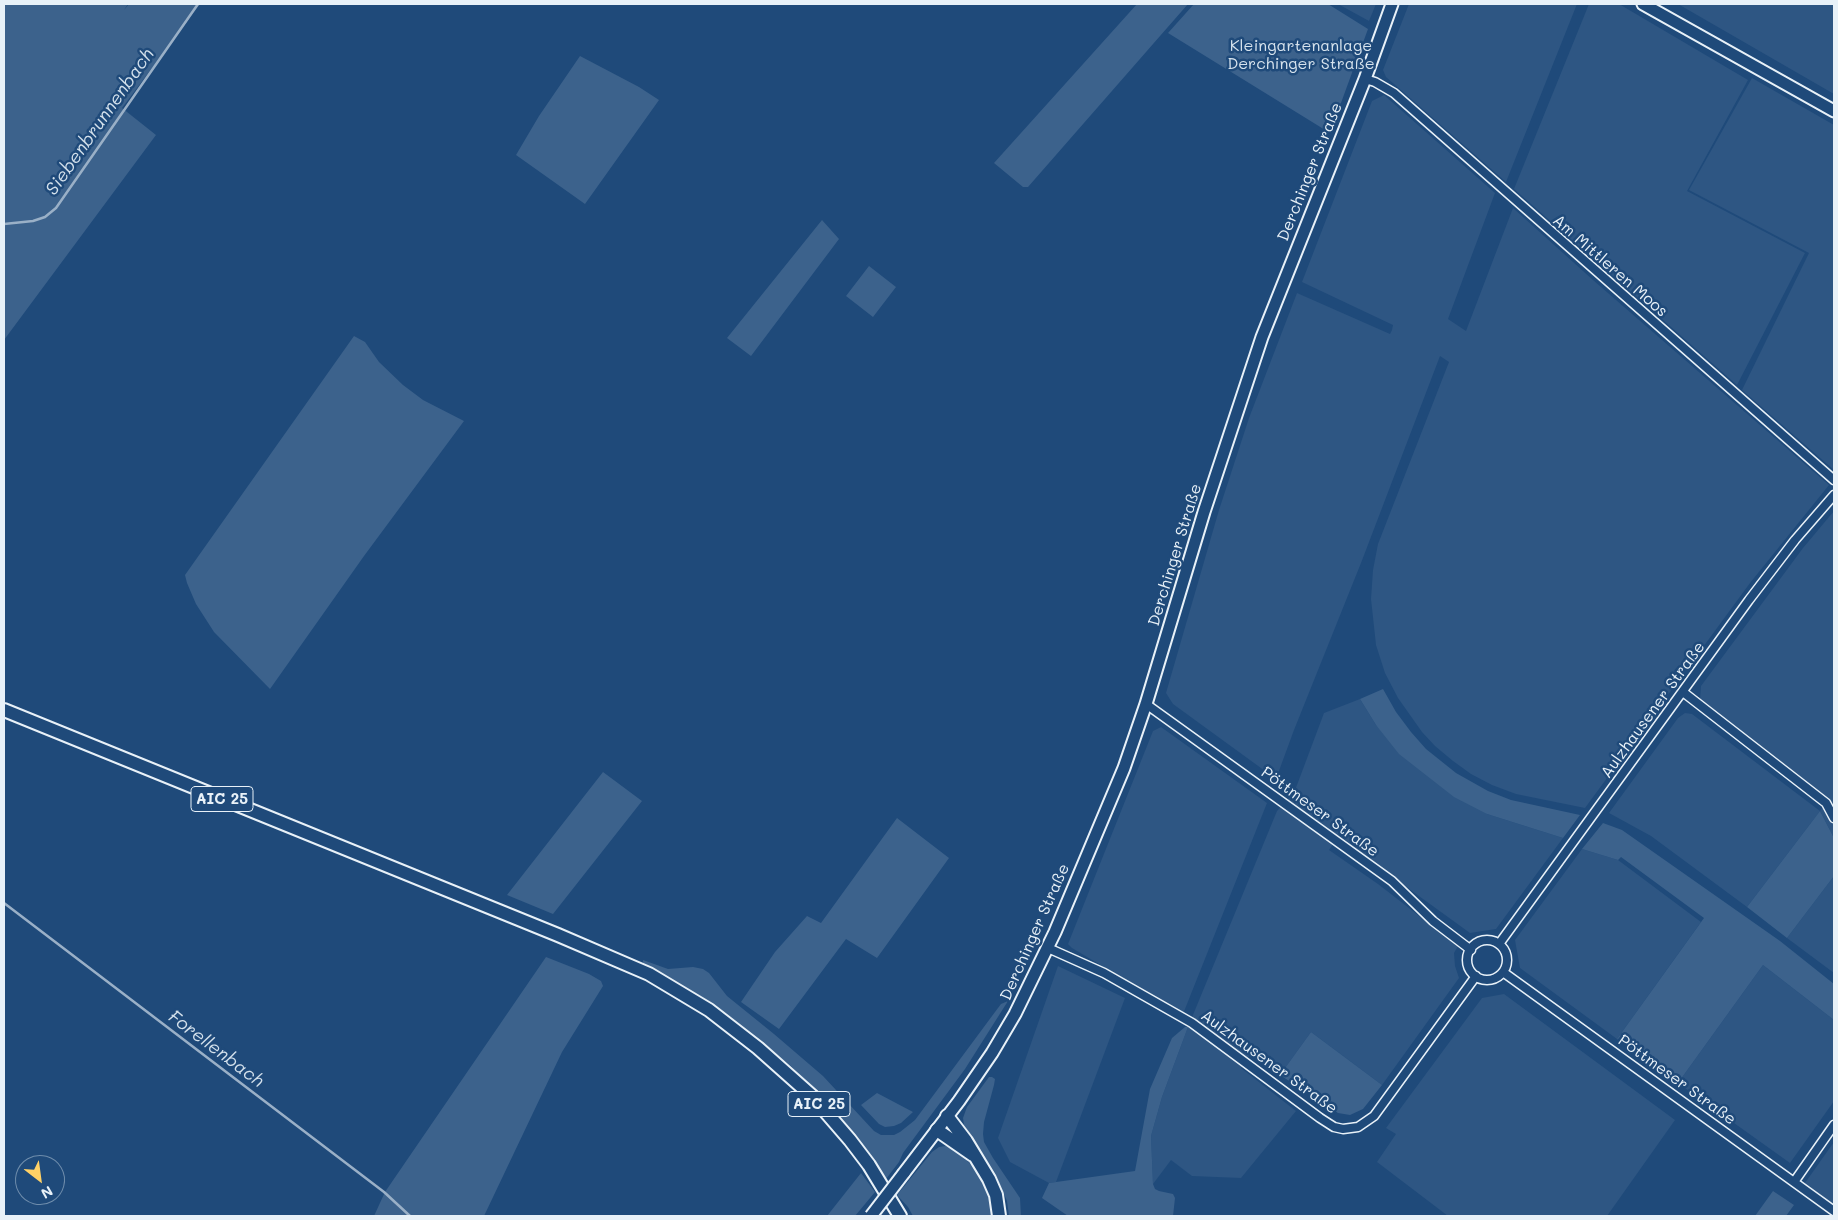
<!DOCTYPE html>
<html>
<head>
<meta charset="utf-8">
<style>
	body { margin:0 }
	#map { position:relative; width:1838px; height:1220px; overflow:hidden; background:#1f4a7a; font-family:Mali,sans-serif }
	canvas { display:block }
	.frame { position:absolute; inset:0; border:5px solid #e8f1f8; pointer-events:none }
	.north { position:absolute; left:15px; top:1155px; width:50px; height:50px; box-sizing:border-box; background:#1f4a7a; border:1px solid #6f8dac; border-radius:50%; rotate:150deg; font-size:14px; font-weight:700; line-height:20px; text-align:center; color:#e8f1f8 }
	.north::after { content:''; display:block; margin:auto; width:18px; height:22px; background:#ffd166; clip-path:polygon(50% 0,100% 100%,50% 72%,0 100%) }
</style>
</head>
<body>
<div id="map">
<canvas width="1838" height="1220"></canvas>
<div class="frame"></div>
<div class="north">N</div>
</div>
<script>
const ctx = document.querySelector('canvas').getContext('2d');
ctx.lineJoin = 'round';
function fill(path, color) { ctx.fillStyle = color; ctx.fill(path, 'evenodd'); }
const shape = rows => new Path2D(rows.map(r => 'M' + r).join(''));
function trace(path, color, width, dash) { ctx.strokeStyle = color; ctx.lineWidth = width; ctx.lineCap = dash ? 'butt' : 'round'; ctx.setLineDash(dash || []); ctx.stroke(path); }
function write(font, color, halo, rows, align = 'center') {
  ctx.font = font + ' Mali,sans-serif'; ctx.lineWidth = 5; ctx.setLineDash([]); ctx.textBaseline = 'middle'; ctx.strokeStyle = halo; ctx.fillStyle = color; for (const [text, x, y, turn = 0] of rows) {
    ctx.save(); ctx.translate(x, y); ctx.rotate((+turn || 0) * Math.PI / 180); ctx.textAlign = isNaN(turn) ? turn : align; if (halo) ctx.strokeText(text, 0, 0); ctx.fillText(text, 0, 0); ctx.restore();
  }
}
fill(shape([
	[1338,4,1376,4,1369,21],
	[1409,4,1577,4,1506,182,1386,77,1383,70],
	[1589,4,1619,4,1748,80,1687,191,1805,253,1737,385,1514,189],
	[1678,4,1834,4,1834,94],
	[1752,78,1834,125,1834,470,1742,390,1809,253,1689,190],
	[1384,95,1495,193,1448,319,1466,331,1513,208,1593,280,1829,485,1750,583,1585,808,1516,794,1492,785,1471,774,1453,761,1435,746,1422,732,1398,698,1385,673,1376,645,1371,599,1373,570,1378,544,1449,362,1440,356,1361,563,1294,730,1276,779,1173,704,1166,693,1219,510,1249,418,1297,293,1390,334,1392,330,1393,325,1302,282,1372,101],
	[1834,511,1834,838,1820,811,1747,907,1651,836,1609,813,1678,718,1685,713,1692,714,1820,811,1829,799,1700,700,1701,686,1803,548],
	[1360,699,1376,725,1487,814,1563,838,1496,929,1470,933,1394,878,1339,835,1329,850,1378,884,1458,946,1454,953,1455,966,1459,978,1382,1085,1311,1032,1280,1075,1250,1055,1241,1068,1296,1111,1241,1178,1192,1176,1171,1160,1153,1184,1151,1136,1162,1097,1188,1027,1277,811,1294,793,1324,713],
	[1161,727,1267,803,1183,1014,1072,948,1068,944,1153,731],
	[1582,849,1618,860,1701,922,1617,1039,1520,968,1515,940],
	[1834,876,1834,973,1787,938],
	[1763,965,1834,1020,1834,1101,1790,1163,1678,1083],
	[1058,966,1125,998,1056,1182,1049,1183,1010,1162,998,1138],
	[1504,994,1675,1120,1607,1216,1448,1216,1377,1162,1396,1134,1386,1128,1482,998],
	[1834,1142,1834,1205,1805,1183]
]), '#2e5683');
fill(shape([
	[4,4,128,4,124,10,129,4,200,4,122,108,156,135,4,340],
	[1137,4,1188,4,1028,187,1023,187,994,163],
	[1194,4,1328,4,1368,29,1330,133,1168,33],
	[580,56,639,87,659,100,585,204,516,155,539,116],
	[822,220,839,239,751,356,727,338],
	[869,266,896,287,873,317,846,296],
	[354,336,365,342,379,362,403,385,423,400,464,421,364,556,270,689,214,632,196,604,187,583,185,575],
	[1383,689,1396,712,1411,732,1426,749,1456,773,1488,791,1511,800,1580,815,1563,838,1487,814,1454,797,1399,754,1376,725,1360,699],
	[603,772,642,801,553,914,507,895],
	[1820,811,1834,838,1834,876,1787,938,1747,907],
	[897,818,949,858,877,958,846,939,779,1029,741,1002,775,952,807,916,821,923],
	[1603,823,1622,830,1780,941,1834,984,1834,1020,1763,965,1678,1083,1617,1039,1704,918,1621,857,1618,860,1582,849],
	[546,957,589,974,601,981,603,986,562,1052,484,1216,374,1216,385,1192],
	[643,960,668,969,693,967,703,969,709,973,727,996,774,1034,823,1076,874,1131,881,1135,894,1135,900,1132,915,1120,995,1012,1001,1004,1008,1001,965,1069,903,1153,899,1162,886,1179,836,1113,791,1066,729,1016,702,997,643,965],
	[1185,1027,1188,1027,1162,1097,1151,1136,1153,1184,1155,1189,1159,1191,1173,1194,1175,1198,1173,1216,1068,1216,1042,1198,1049,1183,1135,1171,1150,1089,1172,1038],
	[1311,1032,1382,1085,1363,1109,1350,1115,1338,1113,1280,1075],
	[992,1077,995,1079,994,1085,984,1122,983,1134,984,1142,993,1158,1020,1198,1021,1216,1009,1216,1007,1201,995,1173,964,1125,963,1118,967,1107,989,1077],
	[877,1093,913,1112,901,1123,894,1126,885,1127,879,1124,861,1105],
	[946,1146,960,1153,976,1170,989,1195,993,1216,913,1216,908,1207,897,1195,932,1152,939,1147],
	[861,1173,875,1192,855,1216,827,1216],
	[1773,1191,1794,1205,1786,1216,1755,1216]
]), '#3c628c');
trace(shape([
	[4,224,33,221,45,217,56,208,198,4],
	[4,903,384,1192,410,1216]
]), '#9ab0c7', 2.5);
const minor = shape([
	[1365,79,1375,82,1394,93,1834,480],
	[1683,692,1826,803,1834,818],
	[1146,704,1392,881,1433,921,1471,950],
	'1467 960a20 20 0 1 1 40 0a20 20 0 1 1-40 0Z',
	[1499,944,1749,600,1795,540,1834,495],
	[1048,948,1104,973,1192,1023,1320,1118,1334,1127,1343,1129,1358,1127,1374,1116,1476,976],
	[1503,972,1834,1211],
	[1794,1182,1834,1125]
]);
const secondary = shape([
	[1643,4,1834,111],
	[904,1173,959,1101,992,1053,1015,1014,1055,932,1124,768,1146,704,1204,512,1262,337,1365,79,1392,4]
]);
const primary = shape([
	[4,710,558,935,649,974,709,1010,758,1048,812,1096,850,1140,869,1165,900,1216],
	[947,1116,966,1141,989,1179,996,1195,999,1216],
	[937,1130,973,1155]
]);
trace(minor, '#e8f1f8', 11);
trace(secondary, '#e8f1f8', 15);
trace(primary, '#e8f1f8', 16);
trace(minor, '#1f4a7a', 8);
trace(secondary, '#1f4a7a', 11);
trace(primary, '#1f4a7a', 12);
const secondaryBridge = shape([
	[871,1216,904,1173]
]);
trace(secondaryBridge, '#e8f1f8', 15, []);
trace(secondaryBridge, '#1f4a7a', 11);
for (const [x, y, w] of [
	[222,799,62],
	[819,1104,62]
]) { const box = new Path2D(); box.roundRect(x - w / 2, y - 12.5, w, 25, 4); ctx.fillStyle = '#1f4a7a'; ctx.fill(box); trace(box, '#e8f1f8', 1); }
write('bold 15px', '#e8f1f8', null, [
	["AIC 25",222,799],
	["AIC 25",819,1104]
]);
write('16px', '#d7e3ed', '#1f4a7a', [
	["Kleingartenanlage",1301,46],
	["Derchinger Straße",1301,64]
]);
write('16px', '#e8f1f8', '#1f4a7a', [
	["Derchinger Straße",1310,172,-68],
	["Am Mittleren Moos",1610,266,41],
	["Derchinger Straße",1175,555,-73],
	["Aulzhausener Straße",1653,710,-54],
	["Pöttmeser Straße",1320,812,36],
	["Derchinger Straße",1035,932,-66],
	["Aulzhausener Straße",1269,1062,36],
	["Pöttmeser Straße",1677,1080,36]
]);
write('italic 18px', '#d4e1ec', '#1f4a7a', [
	["Siebenbrunnenbach",100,122,-55],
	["Forellenbach",216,1049,37]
]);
</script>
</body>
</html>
